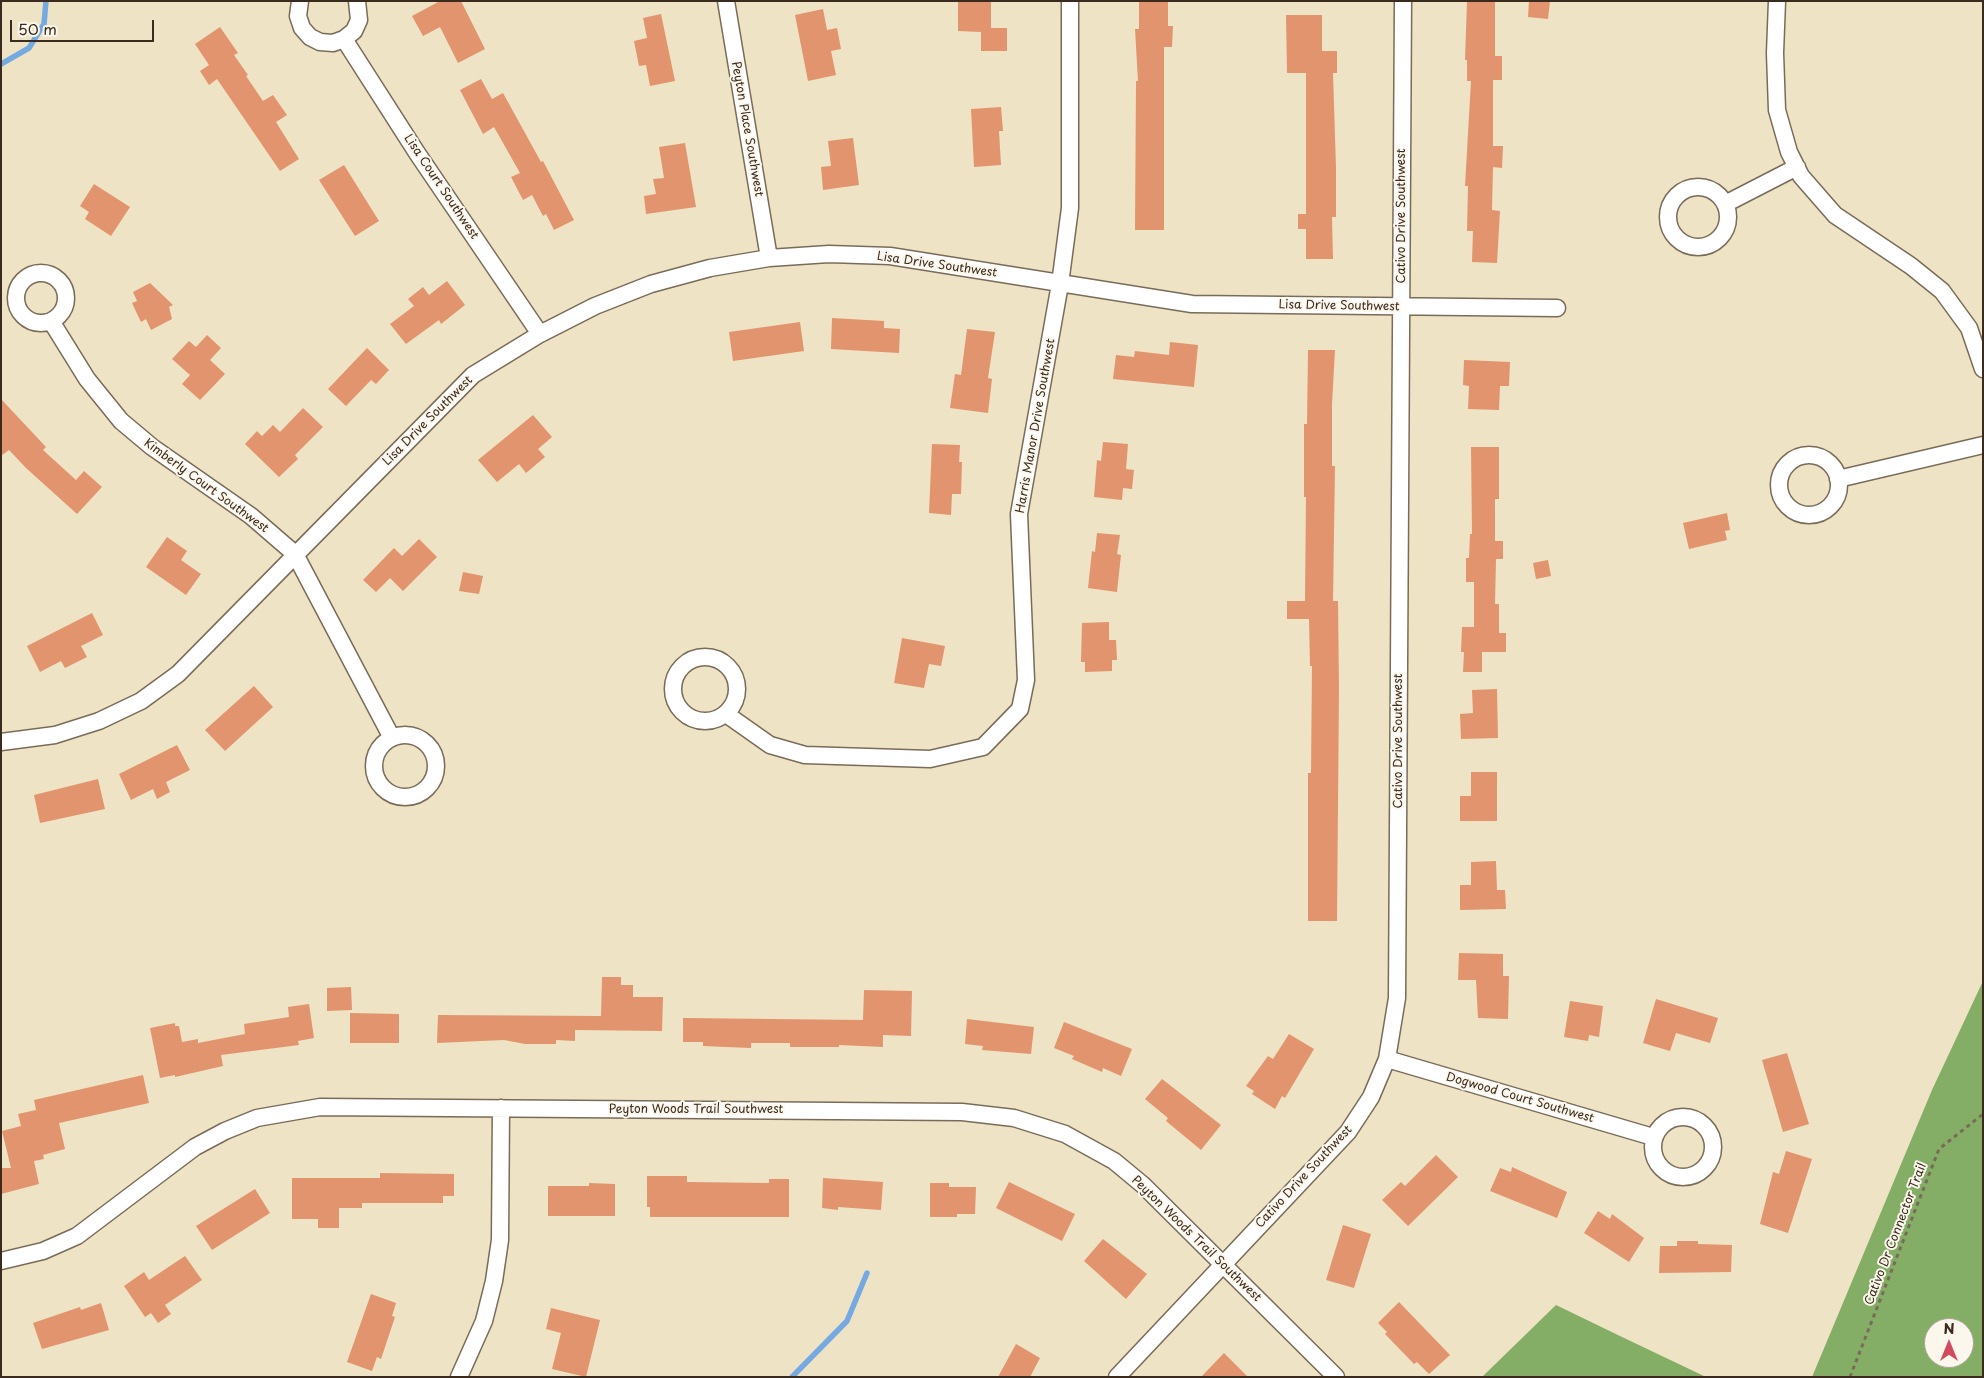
<!DOCTYPE html>
<html>
<head>
<meta charset="utf-8">
<style>
	body { margin:0 }
	#map { position:relative; width:1984px; height:1378px; overflow:hidden; background:#eee3c5; font-family:"Playpen Sans",sans-serif }
	canvas { display:block }
	.frame { position:absolute; inset:0; border:2px solid #3b2a1e; pointer-events:none }
	.north { position:absolute; left:1924px; top:1318px; width:50px; height:50px; box-sizing:border-box; background:#fbf7ec; border:1px solid #aea59a; border-radius:50%; rotate:0deg; font-size:14px; font-weight:700; line-height:20px; text-align:center; color:#3b2a1e }
	.north::after { content:''; display:block; margin:auto; width:18px; height:22px; background:#d1495b; clip-path:polygon(50% 0,100% 100%,50% 72%,0 100%) }
	.scale { position:absolute; left:10px; top:20px; width:144px; height:22px; box-sizing:border-box; border:2px solid #3b2a1e; border-top:0; padding-left:6px; font-size:15px; line-height:18px; white-space:nowrap; color:#3b2a1e; -webkit-text-stroke:4px #fbf7ec; paint-order:stroke }
</style>
</head>
<body>
<div id="map">
<canvas width="1984" height="1378"></canvas>
<div class="frame"></div>
<div class="north">N</div>
<div class="scale">50 m</div>
</div>
<script>
const ctx = document.querySelector('canvas').getContext('2d');
ctx.lineJoin = 'round';
function fill(path, color) { ctx.fillStyle = color; ctx.fill(path, 'evenodd'); }
const shape = rows => new Path2D(rows.map(r => 'M' + r).join(''));
function trace(path, color, width, dash) { ctx.strokeStyle = color; ctx.lineWidth = width; ctx.lineCap = dash ? 'butt' : 'round'; ctx.setLineDash(dash || []); ctx.stroke(path); }
function write(font, color, halo, rows, align = 'center') {
  ctx.font = font + ' "Playpen Sans",sans-serif'; ctx.lineWidth = 4; ctx.setLineDash([]); ctx.textBaseline = 'middle'; ctx.strokeStyle = halo; ctx.fillStyle = color; for (const [text, x, y, turn = 0] of rows) {
    ctx.save(); ctx.translate(x, y); ctx.rotate((+turn || 0) * Math.PI / 180); ctx.textAlign = isNaN(turn) ? turn : align; if (halo) ctx.strokeText(text, 0, 0); ctx.fillText(text, 0, 0); ctx.restore();
  }
}
fill(shape([
	[1983,981,1983,1377,1812,1377,1932,1090],
	[1934,1328,1964,1328,1964,1358,1934,1358],
	[1556,1305,1620,1336,1706,1377,1482,1377]
]), '#84ae66');
trace(shape([
	[1,64,29,48,44,24,46,1],
	[792,1377,847,1321,867,1273]
]), '#75a9e1', 5.5);
fill(shape([
	[440,1,461,1,485,49,458,63,440,27,423,36,412,16],
	[958,1,991,1,991,28,1007,28,1007,51,981,51,981,32,958,31],
	[1139,1,1168,1,1168,26,1173,26,1172,47,1164,47,1164,230,1135,230,1136,81,1138,81,1135,29,1139,29],
	[1467,1,1495,1,1495,56,1502,56,1502,80,1493,80,1493,146,1503,146,1502,168,1493,167,1492,210,1500,211,1497,263,1472,262,1473,231,1467,231,1468,186,1465,186,1471,81,1467,81,1467,60,1465,60],
	[1529,1,1550,1,1548,19,1528,17],
	[823,9,827,30,837,28,841,49,831,51,836,75,808,81,795,15],
	[661,14,675,81,650,86,646,65,639,66,634,41,647,38,643,18],
	[1286,15,1322,15,1322,51,1337,51,1337,73,1333,73,1336,168,1336,217,1332,217,1333,259,1306,259,1306,229,1298,229,1298,214,1306,214,1306,73,1287,73],
	[220,27,238,53,234,55,248,75,246,76,263,101,273,95,287,115,276,122,299,159,280,171,217,79,209,85,200,71,209,65,195,44],
	[481,79,492,99,503,93,541,162,543,161,574,220,554,230,546,214,543,216,532,195,523,200,511,177,520,173,494,127,483,134,460,90],
	[1001,107,1003,131,999,131,1001,165,974,167,971,109],
	[853,138,859,185,823,190,821,167,831,166,828,141],
	[685,143,696,207,646,214,644,196,656,194,653,179,664,178,659,147],
	[344,165,379,221,355,236,319,180],
	[94,184,130,207,111,236,85,219,89,212,80,206],
	[447,281,465,305,441,324,439,320,406,344,390,324,414,306,408,299,423,287,429,295],
	[150,283,173,305,169,307,172,319,151,330,146,319,141,322,132,303,137,301,133,292],
	[832,318,884,321,884,328,900,329,899,353,831,349],
	[800,322,804,351,733,361,729,332],
	[967,329,995,332,988,378,992,379,988,413,950,408,955,374,961,375],
	[207,335,221,348,210,360,225,374,200,400,182,384,190,375,172,359,189,341,196,347],
	[1170,342,1198,345,1194,387,1113,379,1116,355,1134,357,1135,351,1169,355],
	[367,348,389,370,376,384,371,380,346,406,328,389],
	[1308,350,1335,350,1332,404,1332,466,1335,466,1333,601,1338,601,1339,689,1337,921,1308,921,1308,773,1311,773,1312,666,1310,666,1309,619,1287,619,1287,601,1305,601,1306,497,1304,497,1304,424,1307,424],
	[1464,360,1510,362,1509,386,1500,386,1499,410,1468,409,1469,386,1463,385],
	[1,399,46,447,43,450,76,480,84,471,102,487,77,514,26,468,9,450,1,456],
	[303,408,323,427,295,455,298,459,279,477,245,444,257,431,262,436,273,425,280,432],
	[533,415,552,437,538,449,545,457,526,473,519,464,497,482,478,460],
	[1103,442,1128,444,1126,469,1134,470,1132,489,1123,488,1122,500,1094,497,1097,460,1101,461],
	[932,444,960,445,959,462,962,462,961,494,952,494,951,515,929,513],
	[1471,447,1499,447,1499,499,1495,499,1495,541,1503,541,1503,559,1496,559,1495,604,1499,604,1499,633,1506,633,1506,652,1482,652,1482,672,1463,672,1464,652,1461,652,1462,627,1474,627,1474,582,1466,582,1466,558,1469,558,1470,534,1472,534],
	[1727,513,1730,530,1725,531,1727,540,1689,549,1683,523],
	[1097,533,1120,535,1117,554,1121,555,1117,592,1088,588,1092,551,1095,552],
	[167,537,187,551,181,560,201,574,186,595,146,567],
	[419,539,437,557,403,591,390,578,376,592,363,580,394,548,402,556],
	[1548,560,1551,576,1536,579,1533,563],
	[463,572,483,576,479,594,459,591],
	[92,613,103,635,81,646,87,657,65,668,61,661,40,672,27,646],
	[1109,622,1109,640,1116,640,1117,660,1112,660,1112,671,1085,672,1085,662,1081,662,1082,623],
	[902,638,945,646,941,666,929,664,924,688,894,683],
	[254,686,273,707,225,751,205,730],
	[1497,689,1498,738,1461,739,1460,714,1473,713,1472,690],
	[177,745,190,770,166,782,170,792,157,799,153,789,131,800,119,774],
	[1471,772,1497,772,1497,821,1460,821,1460,796,1471,796],
	[98,779,105,809,40,823,34,795],
	[1496,861,1497,890,1505,890,1506,909,1460,910,1460,885,1471,885,1471,862],
	[1459,953,1503,954,1503,976,1509,976,1508,1019,1478,1018,1476,980,1458,980],
	[602,977,621,977,621,985,633,985,633,997,663,997,662,1031,575,1030,575,1041,556,1040,556,1044,525,1044,504,1040,437,1043,438,1015,601,1016],
	[351,987,352,1010,327,1011,327,988],
	[864,990,912,991,911,1036,883,1035,883,1047,839,1045,839,1047,790,1047,790,1043,751,1043,751,1048,726,1047,703,1046,703,1042,683,1042,683,1018,863,1020],
	[1656,999,1718,1018,1710,1043,1676,1033,1670,1051,1643,1043],
	[1570,1001,1603,1006,1599,1037,1589,1035,1588,1041,1564,1037],
	[309,1004,314,1038,298,1041,299,1045,221,1055,223,1066,175,1077,175,1075,160,1078,150,1028,175,1023,175,1026,179,1026,182,1042,198,1039,198,1043,245,1034,244,1024,289,1017,288,1007],
	[350,1013,399,1014,399,1043,350,1043],
	[967,1019,1034,1027,1031,1054,982,1050,983,1046,965,1044],
	[1064,1022,1132,1049,1121,1076,1103,1068,1102,1072,1072,1059,1074,1056,1054,1048],
	[1289,1034,1314,1049,1285,1098,1282,1096,1275,1109,1252,1094,1254,1091,1246,1086,1268,1056,1273,1059],
	[1787,1053,1809,1124,1783,1132,1762,1060],
	[143,1075,149,1103,59,1123,65,1149,43,1155,44,1159,34,1161,39,1184,1,1194,1,1168,11,1168,2,1131,21,1126,18,1114,36,1110,34,1100],
	[1162,1079,1221,1125,1201,1150,1166,1121,1168,1118,1145,1099],
	[1786,1151,1812,1159,1788,1233,1760,1224,1773,1172,1779,1174],
	[1436,1155,1458,1177,1408,1226,1382,1200,1401,1182,1405,1186],
	[1512,1167,1567,1192,1557,1218,1490,1191,1500,1168,1511,1172],
	[380,1173,454,1174,454,1196,443,1196,443,1203,362,1203,362,1208,339,1208,339,1228,318,1228,318,1219,292,1219,292,1178,380,1178],
	[647,1176,687,1176,687,1182,769,1183,769,1179,789,1179,789,1217,650,1217,650,1207,647,1207],
	[823,1178,883,1182,881,1210,838,1207,838,1210,822,1208],
	[1009,1182,1075,1214,1062,1241,996,1208],
	[589,1183,615,1184,615,1216,548,1216,548,1186,589,1186],
	[930,1183,949,1183,949,1187,976,1187,975,1214,957,1214,957,1217,930,1217],
	[255,1189,270,1213,212,1250,196,1226],
	[1598,1211,1610,1219,1612,1214,1644,1238,1629,1262,1584,1233],
	[1343,1225,1371,1234,1354,1288,1326,1280],
	[1103,1239,1147,1274,1126,1299,1084,1261],
	[1677,1241,1698,1241,1698,1244,1732,1245,1731,1272,1659,1273,1660,1246,1677,1246],
	[185,1256,202,1280,165,1305,171,1314,158,1323,151,1313,145,1317,124,1286,144,1272,149,1280],
	[371,1294,396,1303,392,1316,395,1317,381,1359,377,1357,372,1371,347,1362],
	[1399,1302,1450,1355,1429,1374,1417,1362,1414,1364,1385,1334,1387,1332,1378,1323],
	[101,1303,109,1330,42,1349,33,1323,80,1307,81,1310],
	[551,1308,600,1320,586,1377,552,1369,561,1333,546,1329],
	[1016,1344,1040,1358,1030,1377,998,1377],
	[1224,1353,1248,1377,1201,1377]
]), '#e1946e');
const street = shape([
	[300,1,298,16,302,28,310,37,320,42,333,43,344,39,354,31,359,20,357,1],
	[726,1,769,258],
	[1777,1,1775,53,1777,110,1789,152,1801,176,1835,215,1911,266,1942,291,1969,328,1983,369],
	[344,39,417,153,540,334],
	'1668 217a30 30 0 1 1 60 0a30 30 0 1 1-60 0Z',
	[1725,204,1797,167],
	'16 298a25 25 0 1 1 50 0a25 25 0 1 1-50 0Z',
	[51,321,87,379,121,421,152,447,251,516,295,554,392,738],
	'1779 485a30 30 0 1 1 60 0a30 30 0 1 1-60 0Z',
	[1838,479,1983,445],
	'673 689a32 32 0 1 1 64 0a32 32 0 1 1-64 0Z',
	[726,714,770,745,805,755,930,759,983,747,1020,709,1026,680,1019,514,1060,284,1070,208,1070,1],
	'374 766a31 31 0 1 1 62 0a31 31 0 1 1-62 0Z',
	[1,742,55,735,99,721,141,701,178,674,473,375,540,334,595,306,651,284,710,268,769,258,829,254,890,256,1192,304,1557,308],
	[1387,1059,1653,1137],
	'1653 1147a30 30 0 1 1 60 0a30 30 0 1 1-60 0Z',
	[1,1261,43,1251,77,1236,195,1147,225,1131,257,1118,320,1107,962,1112,1014,1118,1065,1134,1114,1161,1143,1185,1336,1377],
	[459,1377,484,1321,494,1281,500,1240,501,1108],
	[1117,1377,1348,1132,1371,1097,1387,1059,1397,998,1403,1]
]);
trace(street, '#7a6b58', 19);
trace(shape([
	[1850,1377,1939,1149,1983,1114]
]), '#7a6b58', 3, [4, 4]);
trace(street, '#fff', 16);
write('12px', '#3b2a1e', '#fbf7ec', [
	["Peyton Place Southwest",747,129,80],
	["Lisa Court Southwest",441,187,56],
	["Cativo Drive Southwest",1402,216,-90],
	["Lisa Drive Southwest",937,265,8],
	["Lisa Drive Southwest",1339,306,1],
	["Lisa Drive Southwest",428,421,-45],
	["Harris Manor Drive Southwest",1036,426,-80],
	["Kimberly Court Southwest",206,486,36],
	["Cativo Drive Southwest",1399,741,-90],
	["Dogwood Court Southwest",1520,1098,16],
	["Peyton Woods Trail Southwest",696,1110],
	["Cativo Drive Southwest",1304,1177,-47],
	["Cativo Dr Connector Trail",1896,1234,-69],
	["Peyton Woods Trail Southwest",1196,1239,44]
]);
</script>
</body>
</html>
